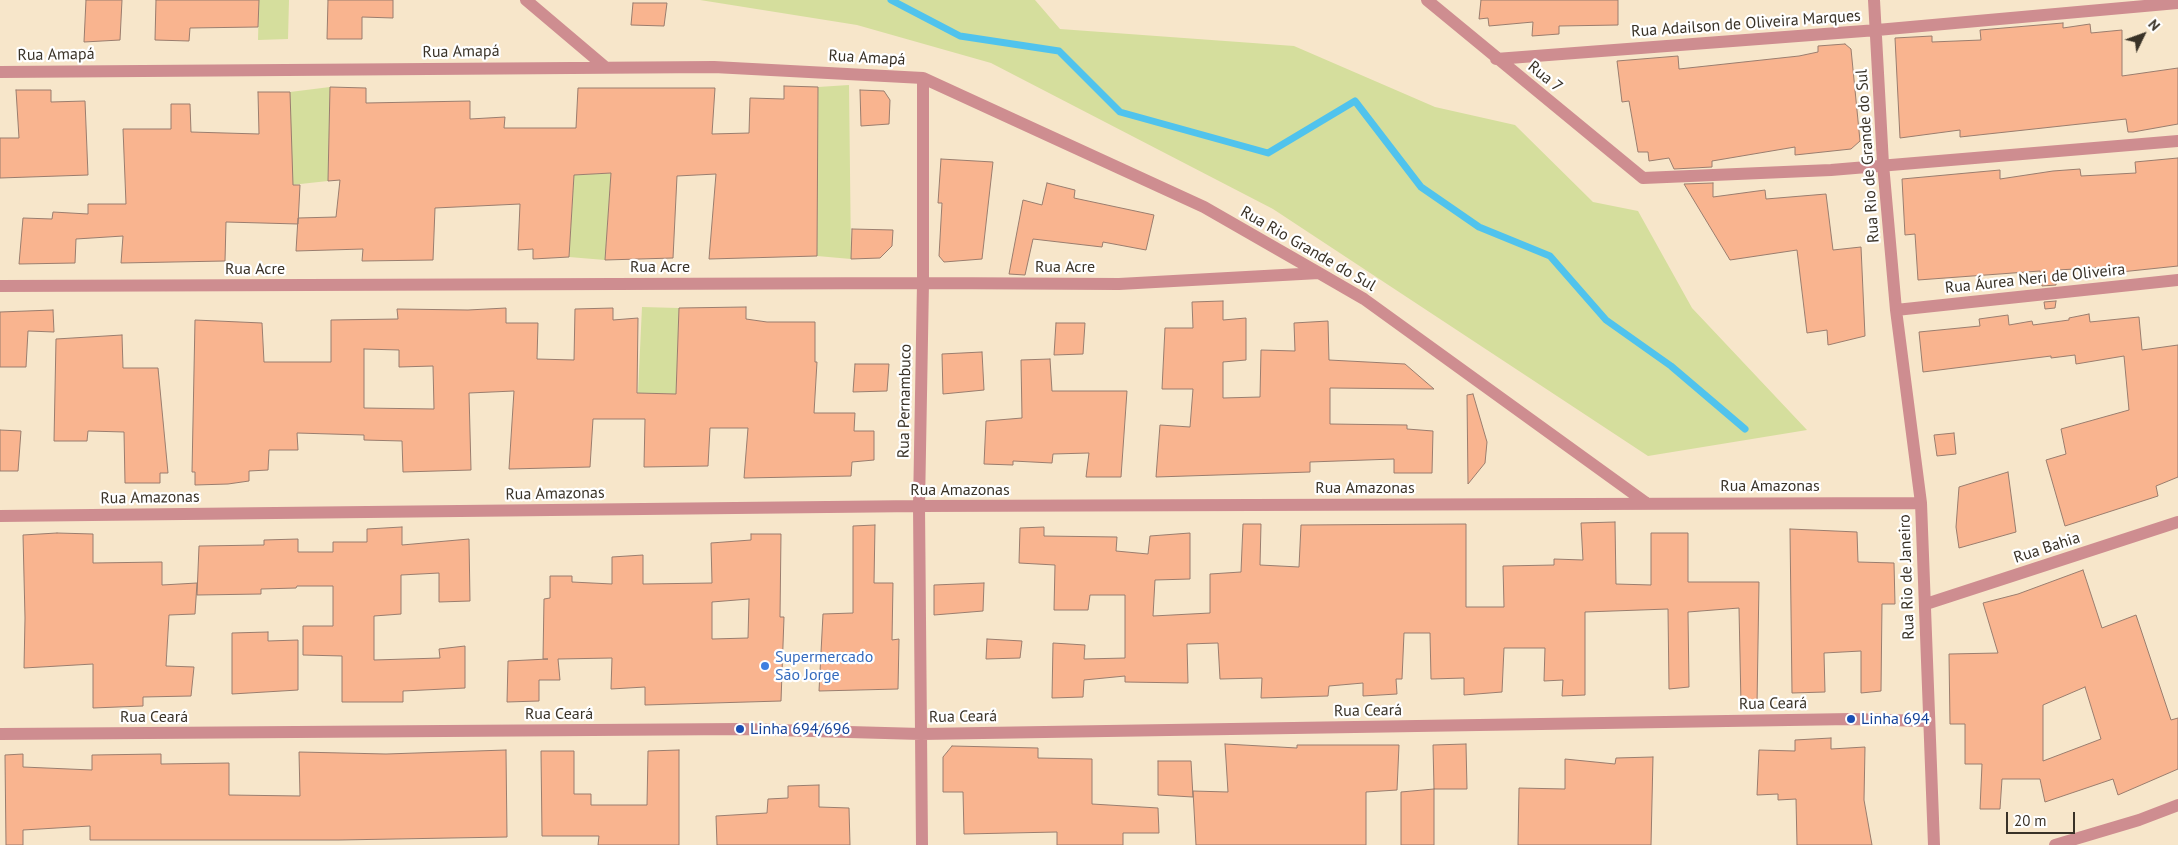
<!DOCTYPE html>
<html>
<head>
<meta charset="utf-8">
<style>
	body { margin:0 }
	#map { position:relative; width:2178px; height:845px; overflow:hidden; background:#f7e6ca; font-family:"PT Sans",sans-serif }
	canvas { display:block }
	.north { position:absolute; left:2118px; top:10px; width:50px; height:50px; -webkit-text-stroke:4px #fff; paint-order:stroke; rotate:48deg; font-size:14px; font-weight:700; line-height:20px; text-align:center; color:#393227 }
	.north::after { content:''; display:block; margin:auto; width:18px; height:22px; background:#393227; clip-path:polygon(50% 0,100% 100%,50% 72%,0 100%) }
	.scale { position:absolute; left:2006px; top:812px; width:69px; height:22px; box-sizing:border-box; border:2px solid #393227; border-top:0; padding-left:6px; font-size:15px; line-height:18px; white-space:nowrap; color:#393227; -webkit-text-stroke:4px #fff; paint-order:stroke }
</style>
</head>
<body>
<div id="map">
<canvas width="2178" height="845"></canvas>
<div class="north">N</div>
<div class="scale">20 m</div>
</div>
<script>
const ctx = document.querySelector('canvas').getContext('2d');
ctx.lineJoin = 'round';
function fill(path, color) { ctx.fillStyle = color; ctx.fill(path, 'evenodd'); }
const shape = rows => new Path2D(rows.map(r => 'M' + r).join(''));
function trace(path, color, width, dash) { ctx.strokeStyle = color; ctx.lineWidth = width; ctx.lineCap = dash ? 'butt' : 'round'; ctx.setLineDash(dash || []); ctx.stroke(path); }
function write(font, color, halo, rows, align = 'center') {
  ctx.font = font + ' "PT Sans",sans-serif'; ctx.lineWidth = 4.5; ctx.setLineDash([]); ctx.textBaseline = 'middle'; ctx.strokeStyle = halo; ctx.fillStyle = color; for (const [text, x, y, turn = 0] of rows) {
    ctx.save(); ctx.translate(x, y); ctx.rotate((+turn || 0) * Math.PI / 180); ctx.textAlign = isNaN(turn) ? turn : align; if (halo) ctx.strokeText(text, 0, 0); ctx.fillText(text, 0, 0); ctx.restore();
  }
}
fill(shape([
	[259,0,289,0,288,39,258,40],
	[700,0,1035,0,1060,29,1294,46,1435,107,1515,125,1593,202,1638,211,1692,308,1807,430,1648,456,1273,209,991,63,857,25],
	[849,85,851,259,817,256,818,87],
	[330,87,328,181,291,185,290,92],
	[611,173,605,260,569,257,574,175],
	[642,307,679,308,676,394,638,393]
]), '#d5de9d');
trace(shape([
	[891,0,960,36,1059,51,1120,112,1268,153,1355,101,1421,187,1479,227,1550,256,1606,320,1671,366,1745,429]
]), '#50c3ed', 7);
const building = shape([
	[86,0,122,0,120,40,84,42,86,0],
	[156,0,259,0,258,27,190,28,189,41,155,40,156,0],
	[328,0,393,0,393,18,362,17,362,39,327,39,328,0],
	[1481,0,1618,0,1618,25,1559,26,1559,34,1532,36,1533,22,1489,26,1488,18,1479,19,1481,0],
	[633,3,667,3,664,26,631,25,633,3],
	[2063,23,2063,28,2090,24,2091,33,2122,30,2122,76,2178,68,2178,124,2133,132,2128,132,2126,119,1960,137,1960,130,1900,138,1895,38,1932,36,1932,42,1981,40,1980,30,2063,23],
	[1845,44,1851,49,1860,141,1851,149,1795,155,1795,147,1712,161,1712,167,1674,169,1669,158,1649,161,1648,152,1638,152,1629,101,1622,102,1617,61,1678,56,1679,69,1799,56,1818,52,1818,46,1845,44],
	[784,86,818,87,817,256,709,259,716,174,677,176,673,258,605,260,611,173,574,175,569,257,533,259,533,249,518,250,520,204,435,208,433,260,362,261,363,249,296,251,298,218,336,217,340,180,328,181,330,87,366,88,366,103,470,101,470,119,505,117,504,128,576,128,578,88,715,88,712,134,749,133,750,98,784,99,784,86],
	[16,90,51,90,51,102,85,101,88,175,0,178,0,138,19,138,16,90],
	[860,90,884,91,890,100,889,124,861,126,860,90],
	[258,92,290,92,293,185,300,185,298,224,226,222,225,261,121,263,123,236,76,239,75,263,19,264,23,218,52,219,53,212,88,214,88,204,126,204,123,129,171,129,171,104,190,104,191,132,259,134,258,92],
	[2178,158,2178,266,2111,273,2111,267,2057,270,2056,285,2042,286,2040,271,1918,280,1915,234,1905,235,1902,179,2000,170,2000,179,2053,171,2080,169,2081,176,2136,173,2135,162,2178,158],
	[941,159,993,162,982,259,944,262,939,256,942,203,938,203,941,159],
	[1047,183,1075,190,1074,198,1154,215,1146,250,1103,242,1102,247,1033,239,1025,275,1009,274,1023,200,1042,205,1047,183],
	[1713,183,1713,197,1765,190,1766,199,1826,194,1833,250,1861,247,1865,336,1828,345,1827,330,1807,333,1797,250,1730,260,1684,184,1713,183],
	[852,229,893,230,892,246,880,258,851,259,852,229],
	[1223,301,1223,320,1246,318,1246,360,1223,362,1223,398,1260,397,1261,350,1295,351,1294,323,1328,321,1329,360,1405,364,1434,389,1330,388,1330,424,1407,425,1407,429,1433,431,1432,473,1394,473,1394,459,1310,462,1310,472,1156,477,1160,425,1190,427,1193,389,1162,389,1165,328,1193,328,1192,302,1223,301],
	[2056,301,2055,308,2045,309,2044,302,2056,301],
	[746,307,746,319,767,322,815,322,815,362,817,362,814,413,855,413,854,431,874,431,874,460,852,462,851,476,744,478,748,428,710,428,708,466,644,467,645,419,593,419,590,467,509,469,514,391,469,393,471,470,403,472,402,441,364,440,364,435,297,433,298,450,269,450,268,470,249,471,249,481,228,484,195,485,195,472,192,472,195,320,262,323,264,362,331,362,331,320,398,319,397,309,468,310,506,308,506,323,538,323,537,359,574,360,575,309,613,308,613,320,638,318,637,393,676,394,679,308,746,307],
	[364,349,399,350,399,367,433,366,434,409,364,408,364,349],
	[53,310,54,332,28,331,26,367,0,367,0,312,53,310],
	[2089,314,2090,322,2139,317,2142,350,2178,345,2178,477,2156,486,2158,496,2065,526,2046,460,2066,454,2061,429,2129,410,2124,356,2076,364,2075,355,2051,358,2051,356,1923,372,1919,332,1980,326,1979,319,2008,315,2009,325,2032,321,2033,325,2069,320,2069,318,2089,314],
	[1056,323,1085,323,1083,354,1054,355,1056,323],
	[122,335,123,368,158,368,168,473,160,473,160,483,125,483,124,432,88,431,87,441,54,441,56,339,122,335],
	[982,352,984,390,943,394,942,354,982,352],
	[1050,359,1052,391,1127,391,1121,477,1086,477,1089,453,1053,454,1052,463,1013,461,1013,465,984,464,986,421,1022,418,1021,360,1050,359],
	[855,364,889,364,887,391,853,392,855,364],
	[1473,394,1487,442,1485,463,1468,484,1467,395,1473,394],
	[0,430,21,431,18,471,0,471,0,430],
	[1954,433,1956,454,1937,456,1934,435,1954,433],
	[2008,472,2016,532,1959,548,1956,527,1959,487,2008,472],
	[1615,522,1616,584,1651,585,1651,533,1688,533,1688,582,1759,582,1757,705,1741,705,1739,608,1688,612,1689,687,1669,689,1668,609,1585,612,1585,695,1562,696,1563,680,1544,681,1545,648,1504,648,1502,692,1464,695,1464,678,1431,679,1430,633,1404,633,1402,679,1396,679,1397,694,1363,696,1363,683,1329,686,1328,696,1261,698,1262,678,1220,679,1218,643,1187,644,1188,683,1125,682,1125,676,1084,680,1083,697,1052,698,1053,643,1085,645,1084,659,1125,658,1125,595,1090,595,1088,610,1054,610,1055,565,1019,563,1020,528,1044,527,1044,536,1117,537,1116,551,1148,554,1150,536,1190,533,1190,579,1155,580,1153,616,1210,613,1210,574,1241,572,1243,524,1261,524,1260,565,1299,567,1301,525,1466,524,1466,607,1504,607,1503,566,1554,565,1554,559,1583,560,1581,523,1615,522],
	[875,525,874,583,893,583,892,640,899,639,898,689,819,691,823,614,853,613,853,526,875,525],
	[402,527,402,545,469,539,470,601,439,602,439,573,401,575,401,614,374,616,374,660,440,658,439,649,465,646,465,688,403,691,403,702,342,702,342,656,303,655,303,626,333,626,333,586,297,586,296,588,261,589,261,594,197,595,199,546,264,545,264,540,298,539,298,552,333,552,333,542,367,542,367,529,402,527],
	[1790,529,1857,532,1858,562,1894,563,1895,604,1882,604,1881,691,1861,693,1861,651,1824,653,1825,692,1792,693,1790,529],
	[57,533,93,534,93,563,162,562,162,585,197,583,195,614,169,615,166,666,194,667,191,696,143,697,143,706,93,708,93,664,24,668,25,618,23,535,57,533],
	[751,534,781,534,780,617,784,617,781,701,645,705,645,687,611,689,612,658,558,659,560,680,539,680,539,701,507,702,508,661,548,659,543,659,544,599,550,598,550,576,572,576,572,582,612,584,612,557,643,555,643,584,712,583,711,543,751,540,751,534],
	[749,599,748,638,712,639,712,602,749,599],
	[2083,570,2102,628,2136,615,2171,720,2178,718,2178,769,2118,795,2113,779,2045,802,2040,779,2002,779,2000,809,1980,809,1982,764,1965,764,1965,724,1950,724,1949,654,1998,653,1983,603,2018,594,2083,570],
	[2085,687,2101,739,2043,761,2043,705,2085,687],
	[984,583,983,611,934,615,934,585,984,583],
	[268,632,268,641,298,640,298,690,232,694,232,633,268,632],
	[987,639,1022,641,1020,658,986,659,987,639],
	[1831,738,1831,749,1865,747,1864,800,1872,845,1797,845,1796,799,1778,800,1778,794,1757,795,1759,750,1795,751,1795,740,1831,738],
	[1225,744,1297,748,1297,745,1399,745,1397,790,1366,792,1366,845,1196,845,1193,791,1228,792,1225,744],
	[1466,744,1467,789,1434,789,1433,745,1466,744],
	[952,746,1038,748,1038,758,1092,759,1092,804,1158,808,1159,833,1123,833,1123,845,1057,845,1057,832,964,834,963,792,943,792,943,757,952,746],
	[506,750,507,837,339,840,90,840,90,826,23,830,23,845,6,845,5,755,23,754,23,767,92,770,92,755,161,754,161,764,229,763,229,795,300,796,299,752,386,754,506,750],
	[679,750,679,845,598,845,599,836,542,836,541,751,574,751,574,794,591,794,591,805,647,805,648,751,679,750],
	[1653,757,1651,845,1518,845,1519,788,1565,789,1565,759,1615,764,1616,758,1653,757],
	[1158,761,1191,761,1193,797,1158,795,1158,761],
	[819,785,819,807,849,808,850,845,717,845,716,816,767,813,768,799,788,798,788,786,819,785],
	[1434,789,1434,845,1401,845,1401,792,1434,789]
]);
fill(building, '#f9b48f');
trace(building, '#9a7d6e', 1);
trace(shape([
	[526,0,604,66],
	[1427,0,1643,178,1831,170,2178,141],
	[1874,0,1883,164,1896,310,1921,503,1934,845],
	[1496,59,1877,30,2178,3],
	[0,72,714,67,923,78,1204,207,1319,273,1364,299,1645,502],
	[0,286,923,283,1119,284,1319,273],
	[1896,310,2178,280],
	[0,516,919,506,1921,503],
	[1926,604,2178,522],
	[0,734,740,729,921,734,1851,719,1927,721],
	[922,845,919,506,923,283,923,78],
	[2055,845,2139,820,2178,805]
]), '#ce8d90', 12);
for (const [x, y, r, color] of [
	[765,666,5,"#3f7fe0"],
	[1851,719,5,"#1a4fb4"],
	[740,729,5,"#1a4fb4"]
]) { const dot = new Path2D(); dot.arc(x, y, r, 0, 2 * Math.PI); ctx.fillStyle = color; ctx.fill(dot); trace(dot, '#fff', 2); }
write('16px', '#393227', '#fff', [
	["Rua Adailson de Oliveira Marques",1746,24,-4],
	["Rua Amapá",461,52,-1],
	["Rua Amapá",56,55,-1],
	["Rua Amapá",867,58,3],
	["Rua 7",1545,77,39],
	["Rua Rio de Grande do Sul",1868,156,-94],
	["Rua Rio Grande do Sul",1308,249,30],
	["Rua Acre",660,267],
	["Rua Acre",1065,267],
	["Rua Acre",255,269],
	["Rua Áurea Neri de Oliveira",2035,279,-6],
	["Rua Pernambuco",905,401,-89],
	["Rua Amazonas",1770,486],
	["Rua Amazonas",1365,488],
	["Rua Amazonas",960,490],
	["Rua Amazonas",555,494,-1],
	["Rua Amazonas",150,498,-1],
	["Rua Bahia",2047,548,-18],
	["Rua Rio de Janeiro",1907,577,-92],
	["Rua Ceará",1773,704,-1],
	["Rua Ceará",1368,711,-1],
	["Rua Ceará",559,714],
	["Rua Ceará",154,717],
	["Rua Ceará",963,717,-1]
]);
write('16px', '#366cbe', '#fff', [
	["Supermercado",775,657],
	["São Jorge",775,675]
], 'left');
write('16px', '#164399', '#fff', [
	["Linha 694",1861,719],
	["Linha 694/696",750,729]
], 'left');
</script>
</body>
</html>
